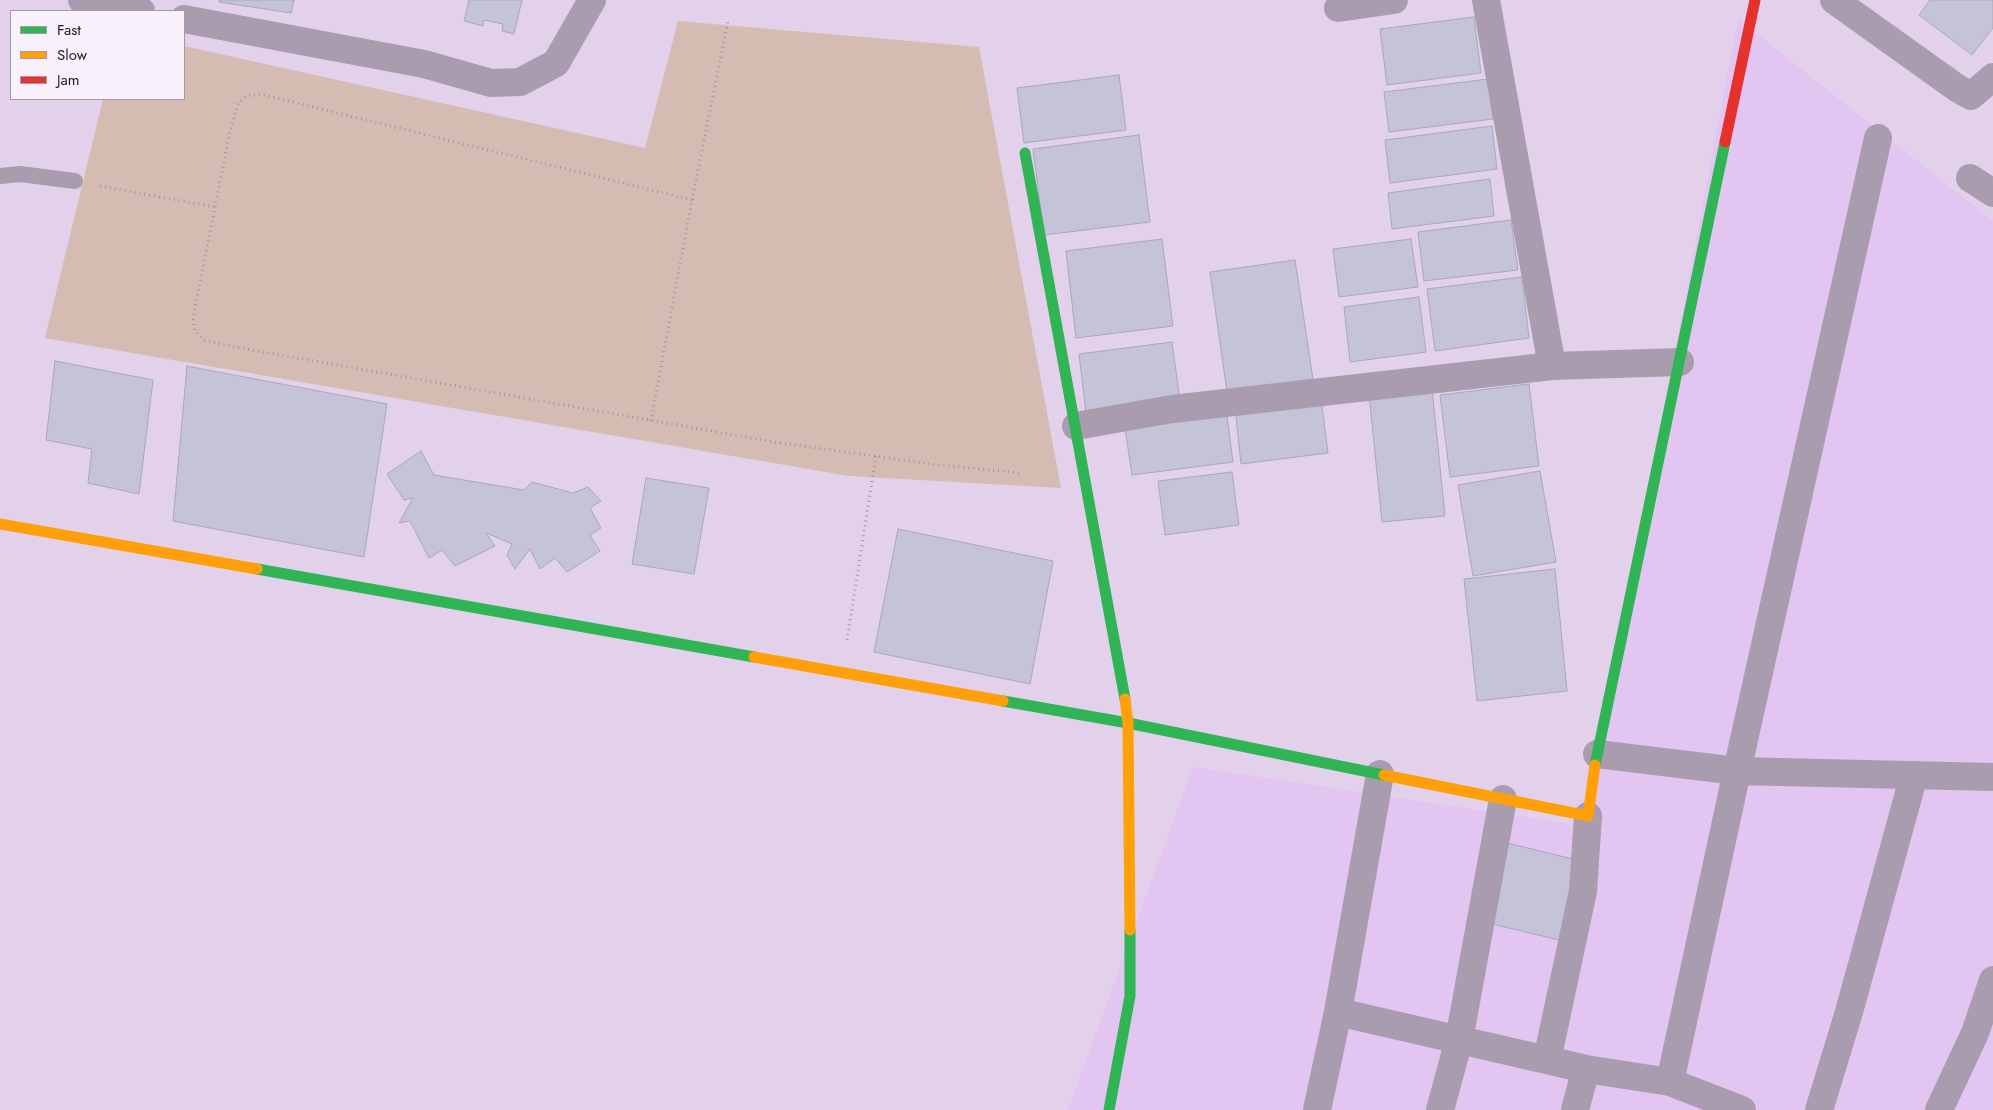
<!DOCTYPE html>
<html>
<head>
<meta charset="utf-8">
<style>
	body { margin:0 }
	#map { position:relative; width:1993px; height:1110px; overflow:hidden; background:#e3d1ec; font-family:Jost,sans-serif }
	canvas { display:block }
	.legend { position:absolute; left:10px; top:10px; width:175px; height:90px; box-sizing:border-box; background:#f8f1fc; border:1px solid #a39aa8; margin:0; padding:6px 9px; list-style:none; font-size:15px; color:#24182a }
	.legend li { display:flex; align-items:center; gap:10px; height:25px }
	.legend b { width:25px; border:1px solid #a39aa8 }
</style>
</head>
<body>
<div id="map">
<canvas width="1993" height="1110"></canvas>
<ul class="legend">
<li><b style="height:6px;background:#30b455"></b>Fast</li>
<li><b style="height:6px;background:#ff9f0a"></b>Slow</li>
<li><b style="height:6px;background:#e5322d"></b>Jam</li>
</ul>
</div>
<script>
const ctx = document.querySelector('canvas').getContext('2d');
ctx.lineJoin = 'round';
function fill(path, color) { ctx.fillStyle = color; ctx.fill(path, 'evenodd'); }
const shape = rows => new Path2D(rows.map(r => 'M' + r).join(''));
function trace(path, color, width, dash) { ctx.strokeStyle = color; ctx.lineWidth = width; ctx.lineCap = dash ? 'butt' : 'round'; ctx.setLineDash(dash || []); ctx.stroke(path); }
fill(shape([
	[1738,19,1993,221,1993,1110,1068,1110,1193,767,1585,826]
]), '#e2c5f0');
fill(shape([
	[678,21,979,47,1061,488,849,476,45,338,103,99,184,99,184,46,645,148]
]), '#d4bcb2');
const building = shape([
	[219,0,294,0,291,13,219,2,219,0],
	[469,0,522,0,514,34,502,31,503,24,484,20,483,26,464,21,469,0],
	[1930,0,1993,0,1993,28,1972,55,1919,15,1930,0],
	[1474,17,1481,73,1387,85,1380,29,1474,17],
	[1119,75,1126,130,1024,143,1017,88,1119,75],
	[1488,79,1493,119,1389,132,1384,92,1488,79],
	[1492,126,1497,169,1390,183,1385,140,1492,126],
	[1139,135,1150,222,1044,235,1033,149,1139,135],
	[1490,179,1494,216,1392,229,1388,193,1490,179],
	[1511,220,1518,270,1424,281,1418,232,1511,220],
	[1162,239,1173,326,1076,338,1066,251,1162,239],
	[1411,239,1418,287,1339,297,1333,249,1411,239],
	[1295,260,1313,379,1227,392,1210,272,1295,260],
	[1522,277,1529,338,1435,351,1427,289,1522,277],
	[1419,297,1426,352,1350,362,1344,307,1419,297],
	[1172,342,1180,401,1086,413,1079,354,1172,342],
	[55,361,153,380,139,494,88,483,92,449,46,440,55,361],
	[187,366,387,404,364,557,173,521,187,366],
	[1529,384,1539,466,1450,477,1440,395,1529,384],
	[1432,388,1445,516,1382,522,1369,395,1432,388],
	[1321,398,1328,453,1241,464,1235,408,1321,398],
	[1227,416,1233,462,1132,475,1125,428,1227,416],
	[421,451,434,475,524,490,532,482,573,493,588,487,601,501,590,508,601,528,590,535,600,551,567,572,555,558,540,569,530,549,515,569,507,555,512,544,486,533,495,546,455,566,442,550,429,558,410,521,399,523,413,498,404,500,387,474,421,451],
	[1540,471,1556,562,1473,576,1458,485,1540,471],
	[1232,472,1239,525,1165,535,1158,481,1232,472],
	[646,478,709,488,694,574,632,564,646,478],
	[898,529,1053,561,1030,684,874,652,898,529],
	[1555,569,1567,691,1477,701,1464,579,1555,569],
	[1507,843,1577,860,1559,940,1488,923,1507,843]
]);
fill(building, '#c4c3d8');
trace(building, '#a8a7bb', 1);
trace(shape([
	[100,186,215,207],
	[692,200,260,94,246,96,238,104,230,131,193,319,195,331,204,340,235,347,774,442,932,464,1019,473],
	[651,421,692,200,728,21],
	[847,640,876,456]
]), '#a196a6', 3, [1, 4]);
trace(shape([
	[0,176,20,174,75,181]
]), '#a89cae', 16);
trace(shape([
	[82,0,141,11],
	[1486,0,1552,366],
	[1834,0,1957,88,1971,96,1993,77],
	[1338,8,1394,0],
	[184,19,424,64,491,83,520,82,556,63,592,0],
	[1970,178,1993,193],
	[1076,426,1172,409,1552,366,1680,362],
	[1597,754,1737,771,1993,777],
	[1338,1012,1380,774],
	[1547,1060,1583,891,1588,816],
	[1670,1082,1737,771,1878,138],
	[1317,1110,1338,1012,1586,1069,1670,1082,1742,1110],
	[1440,1110,1459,1040,1503,799],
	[1575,1110,1586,1069],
	[1819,1110,1849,1012,1914,775],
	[1939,1110,1975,1033,1993,980]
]), '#a89cae', 28);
trace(shape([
	[1025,153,1125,699],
	[257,569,754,657],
	[1003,701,1128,723,1384,775],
	[1595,765,1725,142],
	[1109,1110,1130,996,1130,930]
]), '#30b455', 11);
trace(shape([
	[0,524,257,569],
	[754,657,1003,701],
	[1125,699,1128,723,1130,930],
	[1384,775,1588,816,1595,765]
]), '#ff9f0a', 11);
trace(shape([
	[1725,142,1755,0]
]), '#e5322d', 11);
</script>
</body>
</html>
